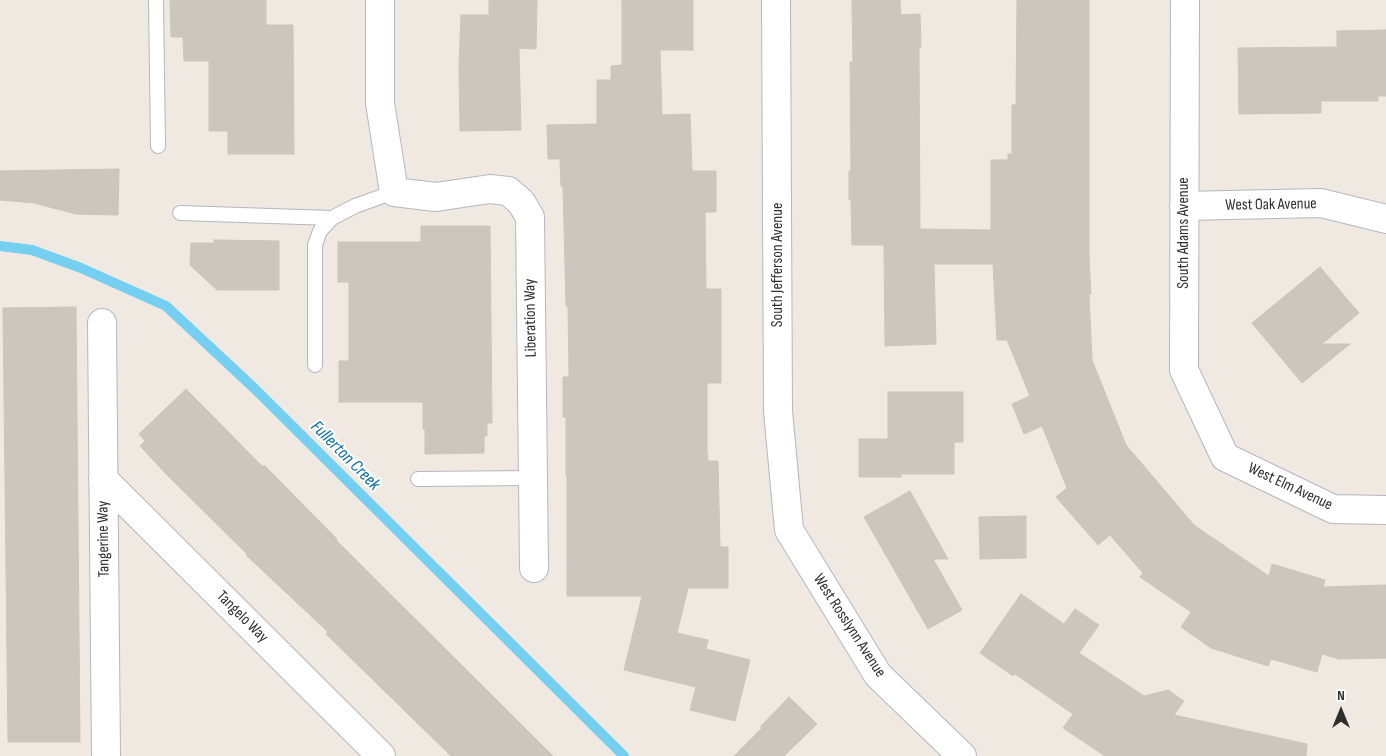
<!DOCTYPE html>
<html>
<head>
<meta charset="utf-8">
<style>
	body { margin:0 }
	#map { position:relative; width:1386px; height:756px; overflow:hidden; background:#efe9e1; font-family:"Sofia Sans Condensed",sans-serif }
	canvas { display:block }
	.north { position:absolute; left:1316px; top:686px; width:50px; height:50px; -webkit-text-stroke:4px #fff; paint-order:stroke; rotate:0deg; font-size:14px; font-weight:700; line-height:20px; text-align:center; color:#2e2e2e }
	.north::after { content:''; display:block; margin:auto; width:18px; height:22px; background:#2e2e2e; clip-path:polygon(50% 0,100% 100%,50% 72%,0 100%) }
</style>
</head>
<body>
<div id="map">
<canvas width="1386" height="756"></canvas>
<div class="north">N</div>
</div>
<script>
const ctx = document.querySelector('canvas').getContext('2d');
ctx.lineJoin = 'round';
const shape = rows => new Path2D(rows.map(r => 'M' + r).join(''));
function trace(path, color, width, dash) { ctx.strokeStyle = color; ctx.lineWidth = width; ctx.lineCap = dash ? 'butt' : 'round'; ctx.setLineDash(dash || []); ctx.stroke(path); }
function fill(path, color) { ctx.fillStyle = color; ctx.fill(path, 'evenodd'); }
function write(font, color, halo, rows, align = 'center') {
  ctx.font = font + ' "Sofia Sans Condensed",sans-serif'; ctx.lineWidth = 4.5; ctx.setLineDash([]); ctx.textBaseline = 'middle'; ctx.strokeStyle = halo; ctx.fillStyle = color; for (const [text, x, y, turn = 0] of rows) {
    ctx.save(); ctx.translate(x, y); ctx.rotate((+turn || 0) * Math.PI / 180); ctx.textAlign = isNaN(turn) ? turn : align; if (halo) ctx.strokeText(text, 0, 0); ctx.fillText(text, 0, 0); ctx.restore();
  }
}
trace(shape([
	[0,246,32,250,81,268,166,306,255,389,624,756]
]), '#75cff0', 10);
const building = shape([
	[170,0,266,0,266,25,293,25,294,154,228,154,228,131,209,131,209,61,184,61,183,37,171,37,170,0],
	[489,0,537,0,536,49,519,48,521,130,460,131,459,66,461,15,489,15,489,0],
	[622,0,693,0,693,50,660,50,662,115,690,114,692,171,716,171,716,212,705,212,706,289,721,289,721,383,707,383,707,450,708,461,718,461,720,547,728,547,728,588,688,588,677,633,708,640,706,649,750,660,735,721,690,710,696,687,624,670,642,596,567,596,567,476,566,476,566,417,563,417,563,377,569,377,568,306,566,306,563,186,561,186,560,159,548,159,547,125,597,124,597,80,611,80,611,66,622,65,622,0],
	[852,0,900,0,901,15,920,14,921,47,919,48,920,229,991,230,991,160,1008,160,1008,154,1012,154,1012,105,1016,105,1017,0,1089,0,1089,258,1091,294,1089,294,1092,360,1126,445,1195,526,1269,576,1272,564,1325,580,1323,587,1386,585,1386,658,1339,659,1322,654,1317,672,1271,659,1268,666,1211,648,1181,627,1191,612,1140,577,1143,573,1110,535,1098,545,1056,497,1067,488,1042,426,1024,434,1012,404,1030,396,1007,340,997,340,993,264,934,264,936,344,885,346,884,245,852,245,851,200,849,200,849,171,851,171,850,62,853,62,852,0],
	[1386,30,1386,96,1378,96,1378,101,1321,101,1321,113,1239,114,1238,48,1337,47,1337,31,1386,30],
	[119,169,118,215,76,214,34,203,0,200,0,171,119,169],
	[421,226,490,226,492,423,487,423,487,436,484,436,484,453,425,454,425,429,423,429,423,402,339,402,339,361,349,361,349,282,338,282,338,242,421,242,421,226],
	[214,240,279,241,279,290,217,290,190,265,191,243,214,243,214,240],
	[1320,267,1359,313,1322,344,1350,344,1302,383,1252,323,1320,267],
	[76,307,80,742,8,742,3,308,76,307],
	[186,389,263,467,264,465,337,539,336,540,553,756,451,756,326,634,328,632,246,555,247,554,168,476,140,446,145,441,139,434,186,389],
	[888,392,963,392,963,442,954,442,954,474,900,474,902,477,859,477,859,439,888,439,888,392],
	[910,491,948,559,933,559,962,610,928,629,864,517,910,491],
	[1026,516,1026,558,980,559,979,517,1026,516],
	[1021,594,1064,624,1075,609,1099,625,1079,653,1144,696,1168,690,1184,701,1174,715,1307,744,1306,756,1105,756,1063,728,1073,714,1015,674,1013,676,980,653,1021,594],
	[789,697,817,724,784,756,734,756,763,727,760,727,789,697]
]);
fill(building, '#cbc7bf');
trace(building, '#cbc5ba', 1);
const service = shape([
	[156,0,158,146],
	[180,213,332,218],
	[315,365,315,245,320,231,332,218,355,206,394,192],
	[418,479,533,478]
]);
const minor = shape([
	[380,0,380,103,394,192,436,197,490,189,508,191,521,202,530,217,534,568],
	[776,0,778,411,789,530,878,675,962,756],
	[1185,0,1184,370,1225,457,1333,509,1386,510],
	[1184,206,1321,203,1386,219],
	[102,323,106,756],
	[103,479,381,756]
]);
trace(service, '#b4b7c1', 16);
trace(minor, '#b4b7c1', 30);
trace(service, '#fff', 14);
trace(minor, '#fff', 28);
write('16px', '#2e2e2e', '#fff', [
	["West Oak Avenue",1271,205,-1],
	["South Adams Avenue",1184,233,-90],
	["South Jefferson Avenue",778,265,-90],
	["Liberation Way",531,318,-91],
	["West Elm Avenue",1290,487,25],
	["Tangerine Way",104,539,-91],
	["Tangelo Way",242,617,45],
	["West Rosslynn Avenue",849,626,57]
]);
write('italic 18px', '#0d6fa3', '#fff', [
	["Fullerton Creek",345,456,45]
]);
</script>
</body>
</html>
